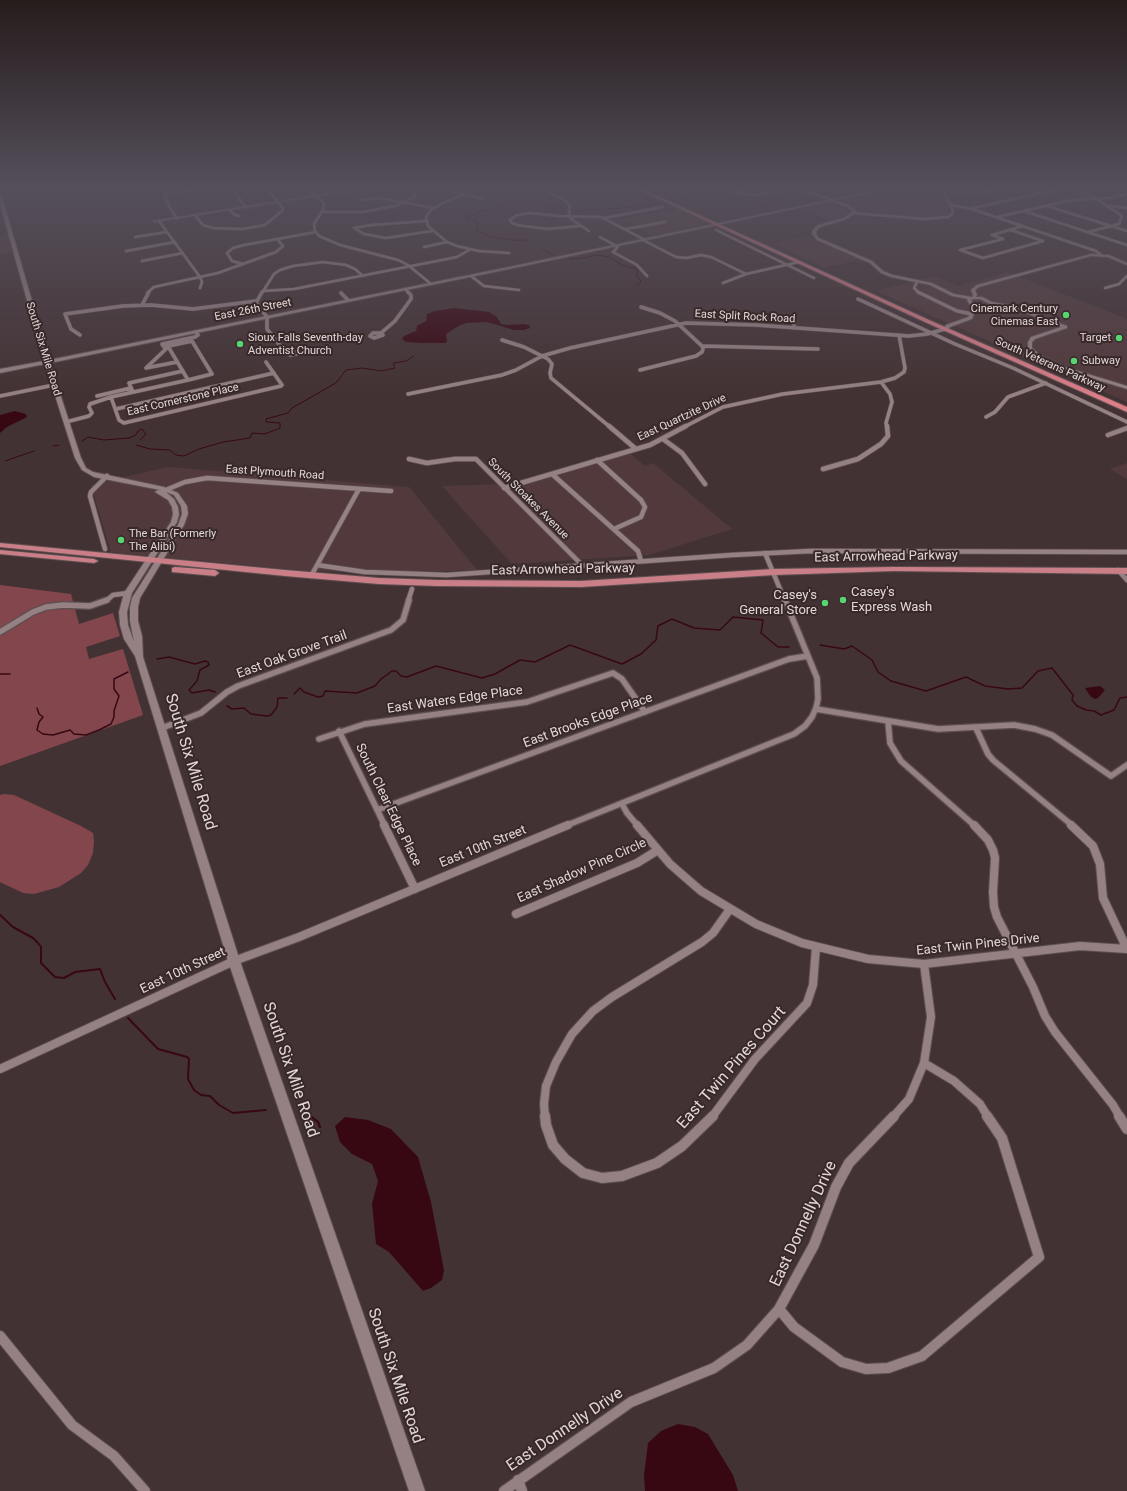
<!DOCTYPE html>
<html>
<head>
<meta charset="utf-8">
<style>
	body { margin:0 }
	canvas { display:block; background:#433233 }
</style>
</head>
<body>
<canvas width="1127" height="1491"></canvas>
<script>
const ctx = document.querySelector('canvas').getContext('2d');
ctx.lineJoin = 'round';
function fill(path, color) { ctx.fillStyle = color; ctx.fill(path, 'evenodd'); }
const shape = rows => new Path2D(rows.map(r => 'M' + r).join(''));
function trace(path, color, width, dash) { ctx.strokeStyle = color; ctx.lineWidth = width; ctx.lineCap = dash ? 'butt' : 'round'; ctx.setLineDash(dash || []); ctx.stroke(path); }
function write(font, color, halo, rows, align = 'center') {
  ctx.font = font + ' Roboto,sans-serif'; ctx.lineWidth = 4; ctx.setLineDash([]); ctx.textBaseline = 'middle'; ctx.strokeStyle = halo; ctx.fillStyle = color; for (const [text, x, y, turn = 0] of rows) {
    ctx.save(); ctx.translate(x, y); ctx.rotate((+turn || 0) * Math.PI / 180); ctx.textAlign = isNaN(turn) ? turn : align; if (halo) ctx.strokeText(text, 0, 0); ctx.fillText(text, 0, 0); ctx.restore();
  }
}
fill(shape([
	[907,188,932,188,935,189,942,194,950,213,946,216,930,218,858,213,853,207,841,201],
	[832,203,846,209,848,213,843,218,830,220,801,209],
	[677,209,710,224,653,236,621,219],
	[7,235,11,252,0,254,0,236],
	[807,236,861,259,825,268,772,243],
	[1007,272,1127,319,1127,402,876,291,935,276,958,286],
	[626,450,645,466,653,463,732,529,649,555,512,564,442,486,509,484],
	[1127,463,1127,479,1110,469],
	[168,467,409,487,477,570,385,573,309,571,111,552,91,485]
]), '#523a3c');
fill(shape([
	[0,585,71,594,79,624,113,613,120,636,86,647,89,659,123,649,143,715,0,766],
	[4,794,14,795,81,826,93,833,94,841,93,853,88,865,81,873,59,887,34,894,23,893,0,882,0,795]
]), '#83464d');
fill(shape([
	[454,308,489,312,497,317,501,324,507,325,524,324,529,325,530,328,524,330,514,330,487,322,467,323,460,325,446,334,447,342,445,343,422,343,406,342,402,339,404,336,416,331,417,326,426,321,427,314,435,311],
	[15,411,26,414,27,417,7,427,0,433,0,415],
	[1100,686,1105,690,1098,698,1095,699,1091,697,1085,688],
	[345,1117,368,1120,391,1129,418,1157,431,1202,444,1270,442,1280,431,1288,423,1291,389,1252,376,1244,372,1204,378,1181,372,1164,352,1154,340,1142,335,1126],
	[678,1424,695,1427,708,1434,733,1475,738,1491,645,1491,644,1475,648,1443,661,1431]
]), '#380812');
trace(shape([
	[820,195,853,188],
	[679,200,711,191,718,192,736,200],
	[739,201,762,204,760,204,765,206,817,196],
	[544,205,554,207],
	[558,207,564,209],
	[575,211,635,207,662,203],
	[527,240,511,240,491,237,477,231,476,228,478,228,476,221,466,219,468,216,476,215,477,212,493,210,510,204,522,202,543,205],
	[543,248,546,252,553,255],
	[568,258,577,259,598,255,609,257,624,266,637,269,637,277,641,281,637,286],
	[82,441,88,437,104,440,129,438,136,435,138,431,142,429,146,434,140,440],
	[136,445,150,449,170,450,176,455,184,456,199,449,223,442,250,438,252,433,265,434,280,428,280,423,266,422,266,419,288,413,292,408,336,383,346,370,362,368,381,371,395,368,393,363,406,361,414,356],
	[53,446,59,445],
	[5,461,34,451]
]), '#380812', 1);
trace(shape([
	[820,645,844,649,852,646,872,660,878,672,891,681,926,691,966,677,985,686,1008,689,1022,688,1038,671,1052,668,1073,695,1072,700,1077,706,1086,710,1094,711,1101,715,1114,710,1120,698,1127,697],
	[157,659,169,657,195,664,205,661,208,662,209,665,200,670,197,681,189,690,192,693,209,690,215,692],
	[0,674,10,674],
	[294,694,300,688,304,692,318,697,323,696,325,691,357,693,375,686,381,679,392,671,396,671,401,676,407,677,436,666,482,678,495,674,520,660,535,662,570,645,622,664,641,654,656,640,658,626,672,619,694,628,720,630,733,617,763,620,761,633,778,647,789,647],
	[227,706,232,709,244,708,251,714,267,716,271,715,277,707,278,698,287,698],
	[37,708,39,714,43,717,39,722,37,730,43,734,53,735,70,730,74,734,86,735,99,730,111,724,114,717,114,711,119,696,114,689,114,679,128,672]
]), '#380812', 1.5);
trace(shape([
	[0,915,13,927,33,938,38,943,41,947,41,963,55,977,64,978,75,972,100,969,105,982,115,999],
	[128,1018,158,1049,187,1057,189,1059,188,1079,194,1090,201,1095,210,1096,219,1105,233,1113,266,1110],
	[301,1104,305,1107,311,1117]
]), '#380812', 2);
trace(shape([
	[310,1116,318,1122,320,1127]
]), '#380812', 2.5);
const minorFar5 = shape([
	[162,188,170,208,177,218],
	[231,188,246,207],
	[307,188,324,203,323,210,314,224,315,231,319,236,340,245,398,260,408,265,431,284],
	[345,188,349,191],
	[445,188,454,192,483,199],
	[508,188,512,188],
	[542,188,566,201,570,206,569,214,571,219,589,231],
	[724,188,738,193,754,195,802,188],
	[799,188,831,200],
	[1070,188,1089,194,1122,216,1119,224,1088,232],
	[1102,188,1107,188],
	[146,190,161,188],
	[736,191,754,188],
	[943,192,989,191,1001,188],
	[165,193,209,188],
	[465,194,443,203,431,210,426,217,428,226,447,242,457,246,479,251,509,253],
	[363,200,380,198,433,208],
	[950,205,972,209,1096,251,1101,255],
	[1047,206,1127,231],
	[1109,206,1127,208],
	[973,208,1064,188],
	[229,210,235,215,239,216],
	[1024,211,1127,245],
	[322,212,363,212,395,206,415,197,415,193,408,188],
	[852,213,926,219,948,217,952,214,953,210,945,195,946,193,938,188],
	[195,215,203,225,213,228,242,229,265,225,283,210,283,208,266,188],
	[997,217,1071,200,1108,198,1127,194],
	[604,218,663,207],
	[159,221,200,277,202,282,200,288],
	[425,221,371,225,354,228,364,234,386,238,432,231],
	[580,226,547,229,517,225,512,223,510,220,517,215,530,213,559,216,601,217,645,240],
	[626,229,665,222],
	[716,230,814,278],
	[1011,230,1043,241,983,258,960,250,1003,239,992,235,1023,226],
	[135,237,167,232],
	[600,237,618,247,613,252,637,265,647,276],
	[643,240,676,257,686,258,701,255,711,257,746,274],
	[424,247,447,242],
	[126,251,175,242],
	[142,261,183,253],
	[243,264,232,261,227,253,233,248,244,245,316,232],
	[471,276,484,286,519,290],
	[917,282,914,288,919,293],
	[723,283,746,274,799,262],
	[1105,288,1119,284,1127,276],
	[405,289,409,293],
	[263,291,294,289,447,259,457,257,469,250],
	[147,293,154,287,218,273,276,252,283,246,277,239],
	[262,293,274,274,280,270,293,266,323,262,346,265,355,269,363,276]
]);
const minorFar4 = shape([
	[262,292,256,303,267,317,267,329,286,353],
	[918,292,957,311,972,314],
	[341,293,348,300],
	[858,299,955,344,1013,368,1127,422],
	[142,305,149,292],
	[794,314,794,328],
	[373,333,380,333,383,335,374,338,370,336,373,333],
	[381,333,395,321,411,299,411,295,408,292],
	[80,335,71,329,65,314,123,306,151,305,193,309,256,301],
	[502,340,524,347,548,359,552,364,550,373,551,378,610,427],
	[192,341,212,374,188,380,169,348,164,347,192,341],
	[702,346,818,349],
	[164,347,162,344,195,337,198,335,196,332],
	[167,348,146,368,177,362],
	[298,351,300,353,290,355,286,353,298,351],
	[640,370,696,356,702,352,703,349,702,346,675,321,660,313,641,307],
	[881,382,890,394,892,402,886,423,887,427],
	[133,392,129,383,183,371],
	[408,394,502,375,516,370,542,356,570,348,686,323,756,325,909,336,927,334,945,329],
	[0,396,54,385],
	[97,396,131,388],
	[111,397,188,380],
	[116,409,274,373],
	[986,417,995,412,1008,397,1046,383],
	[66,422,89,416,92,413,89,407,90,404,111,397,119,420,124,423,281,386,282,385,266,362],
	[684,427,723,407,783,394,881,382,895,378,904,372,905,368,899,335]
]);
const minorFar3 = shape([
	[609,426,636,449],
	[1108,435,1127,428],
	[663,439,682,453,705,484],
	[409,459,427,463,455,459,476,459,582,565],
	[597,460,641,500,645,507,641,517,614,529],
	[823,469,858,459,881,444,888,436,887,426],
	[552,474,638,551,641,561],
	[504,488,650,445,686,426],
	[161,492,185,482,207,478,391,491],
	[105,549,90,496,91,492,107,476],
	[765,553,785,601],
	[317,565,365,572,447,575,732,555,811,551,1127,552],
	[1118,570,1127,580],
	[311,576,359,489],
	[106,601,113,595,128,593],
	[408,601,412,589]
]);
const minorFar2 = shape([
	[0,632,33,612,46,607,63,605,90,606,107,600],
	[816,709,938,729,1014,725,1035,729,1052,735,1111,776,1127,765],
	[888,721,890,743,901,761,975,826],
	[162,728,201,713,227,692,238,686,391,630,403,620,409,600],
	[976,728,988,754,993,760,1073,826],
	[339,731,385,826],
	[319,739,365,724,527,702,613,673,622,679,645,712],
	[622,804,627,813,638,826],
	[377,810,789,659,808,656],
	[565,826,794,734,805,726,812,717,816,708,818,699,817,678,785,600]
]);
const minorFar1 = shape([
	[384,825,415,889],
	[637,825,670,864,701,891,756,924,802,943,868,959,924,964,1080,946,1127,949],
	[974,825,988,840,993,850,995,858,993,892,994,907,997,917,1033,987,1045,1016,1055,1032,1113,1105,1120,1117],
	[1071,825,1093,846,1100,864,1103,898,1127,949],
	[516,914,637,863,658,850],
	[924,1063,954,1081,980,1104,988,1117],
	[0,1069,234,961,299,937,568,825],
	[545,1117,544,1104,546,1086,556,1062,572,1034,593,1011,612,997,702,942,713,933,730,909],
	[712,1117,755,1059,807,1003,813,985,816,947],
	[893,1117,909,1099,924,1063,931,1017,924,964]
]);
const minor = shape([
	[545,1116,546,1125,553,1145,565,1159,583,1173,602,1178,622,1176,657,1163,682,1146,713,1116],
	[1119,1116,1127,1129],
	[779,1309,794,1327,842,1362,866,1369,888,1368,922,1356,1039,1257,1002,1138,987,1116],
	[0,1336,72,1425,114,1456,145,1491],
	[518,1480,522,1491],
	[504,1491,631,1402,714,1368,747,1345,779,1309,814,1245,836,1187,849,1163,894,1116]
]);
const tertiary = shape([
	[362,188,369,188,155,222,153,221,362,188],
	[830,199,849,205,857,212,845,220,820,227,817,230,816,234,819,238,872,261,883,271,893,275,932,283,954,294,972,297,973,295,971,290,977,285,1091,254,1109,255,1127,263,1127,265,1108,257,1091,256,979,287,975,290,977,295,976,297,982,297,992,302,1016,306,1067,326,1067,328,1035,339,1032,342,1032,348,1041,356,1062,366,1127,386,1127,389,1058,368,1037,358,1028,348,1028,342,1031,337,1061,327,1014,308,990,304,980,299,974,299,971,300,974,305,974,314,972,319,950,327,947,330,943,330,943,329,946,325,968,317,970,314,970,305,967,300,968,299,952,296,930,285,891,277,881,273,870,263,817,240,812,234,813,230,818,225,843,218,853,212,847,207,830,201,830,199]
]);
const secondary = shape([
	[887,188,893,188,509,269,50,363,81,458,86,468,93,472,164,487,178,493,187,506,188,514,184,525,140,598,138,607,138,621,142,636,143,657,240,961,425,1491,409,1491,228,961,135,656,124,639,120,625,119,612,124,593,171,522,173,514,172,507,168,500,155,492,158,490,164,491,160,490,94,477,82,470,75,458,45,364,0,373,0,369,44,361,0,204,0,196,2,197,49,360,509,267,887,188],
	[166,492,174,495,181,506,182,514,178,525,132,598,130,607,130,621,134,642,128,625,127,612,132,593,177,522,179,514,178,507,174,499,166,492]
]);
const primary = shape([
	[0,543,285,570,379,578,436,580,581,581,774,569,894,567,1127,568,1127,574,894,571,774,575,581,587,436,586,379,584,285,576,0,547,0,543],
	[0,550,94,559,98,561,94,563,0,554,0,550],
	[175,567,215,570,219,573,215,576,172,572,172,568,175,567]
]);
const trunk = shape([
	[635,188,640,188,929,320,1127,407,1127,412,925,322,635,188]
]);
trace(minorFar5, '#5d4f50', 3.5);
trace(minorFar4, '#5d4f50', 4.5);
trace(minorFar3, '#5d4f50', 6);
trace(minorFar2, '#5d4f50', 8);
trace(minorFar1, '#5d4f50', 10);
trace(minor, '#5d4f50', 12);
trace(tertiary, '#5d4f50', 2);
trace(secondary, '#5d4f50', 2);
trace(primary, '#5d4f50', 2);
trace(trunk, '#5d4f50', 2);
trace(minorFar5, '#958183', 2.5);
trace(minorFar4, '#958183', 3.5);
trace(minorFar3, '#958183', 4.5);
trace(minorFar2, '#958183', 5.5);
trace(minorFar1, '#958183', 8);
trace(minor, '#958183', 10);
fill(tertiary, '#958183');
fill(secondary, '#958183');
fill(primary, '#ca7e87');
fill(trunk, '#dc7d88');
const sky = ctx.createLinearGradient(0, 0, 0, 397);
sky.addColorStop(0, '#251c1c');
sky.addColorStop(0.47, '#554f5b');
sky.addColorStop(1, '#554f5b00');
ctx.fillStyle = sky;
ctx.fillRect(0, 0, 1127, 397);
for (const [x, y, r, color] of [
	[1066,315,4,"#58d570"],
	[1119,338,4,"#58d570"],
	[240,344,4,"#58d570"],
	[1074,361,4,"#58d570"],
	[121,540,4,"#58d570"],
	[843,600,4,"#58d570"],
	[825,603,4,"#58d570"]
]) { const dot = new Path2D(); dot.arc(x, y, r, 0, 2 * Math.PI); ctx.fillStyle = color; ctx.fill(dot); trace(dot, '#382829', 1.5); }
write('11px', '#e2d7d8', '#382829', [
	["Cinemark Century",1058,309,"right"],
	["Cinemas East",1058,322,"right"],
	["Sioux Falls Seventh-day",248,338],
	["Adventist Church",248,351],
	["Target",1111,338,"right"],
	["Subway",1082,361],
	["The Bar (Formerly",129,534],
	["The Alibi)",129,547]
], 'left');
write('11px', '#e2d7d8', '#382829', [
	["East 26th Street",253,310,-11],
	["East Split Rock Road",745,317,3],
	["South Six Mile Road",43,349,73],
	["South Veterans Parkway",1050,365,24],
	["East Cornerstone Place",183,400,-13],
	["East Quartzite Drive",682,418,-25],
	["East Plymouth Road",275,473,4],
	["South Stoakes Avenue",528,499,45]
]);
write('13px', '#e2d7d8', '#382829', [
	["East Arrowhead Parkway",886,557,-1],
	["East Arrowhead Parkway",563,570,-1],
	["East Oak Grove Trail",292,655,-20],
	["East Waters Edge Place",455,700,-8],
	["East Brooks Edge Place",588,721,-20],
	["South Clear Edge Place",388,805,64],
	["East 10th Street",483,847,-22],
	["East Shadow Pine Circle",582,871,-24],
	["East Twin Pines Drive",978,945,-6],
	["East 10th Street",183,971,-25]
]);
write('13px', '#e2d7d8', '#382829', [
	["Casey's",851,593],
	["Express Wash",851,608],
	["Casey's",817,596,"right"],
	["General Store",817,611,"right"]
], 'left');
write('16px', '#e2d7d8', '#382829', [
	["South Six Mile Road",190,762,73],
	["East Twin Pines Court",732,1068,-49],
	["South Six Mile Road",290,1070,71],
	["East Donnelly Drive",804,1224,-65],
	["South Six Mile Road",395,1376,71],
	["East Donnelly Drive",565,1430,-34]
]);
</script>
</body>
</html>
